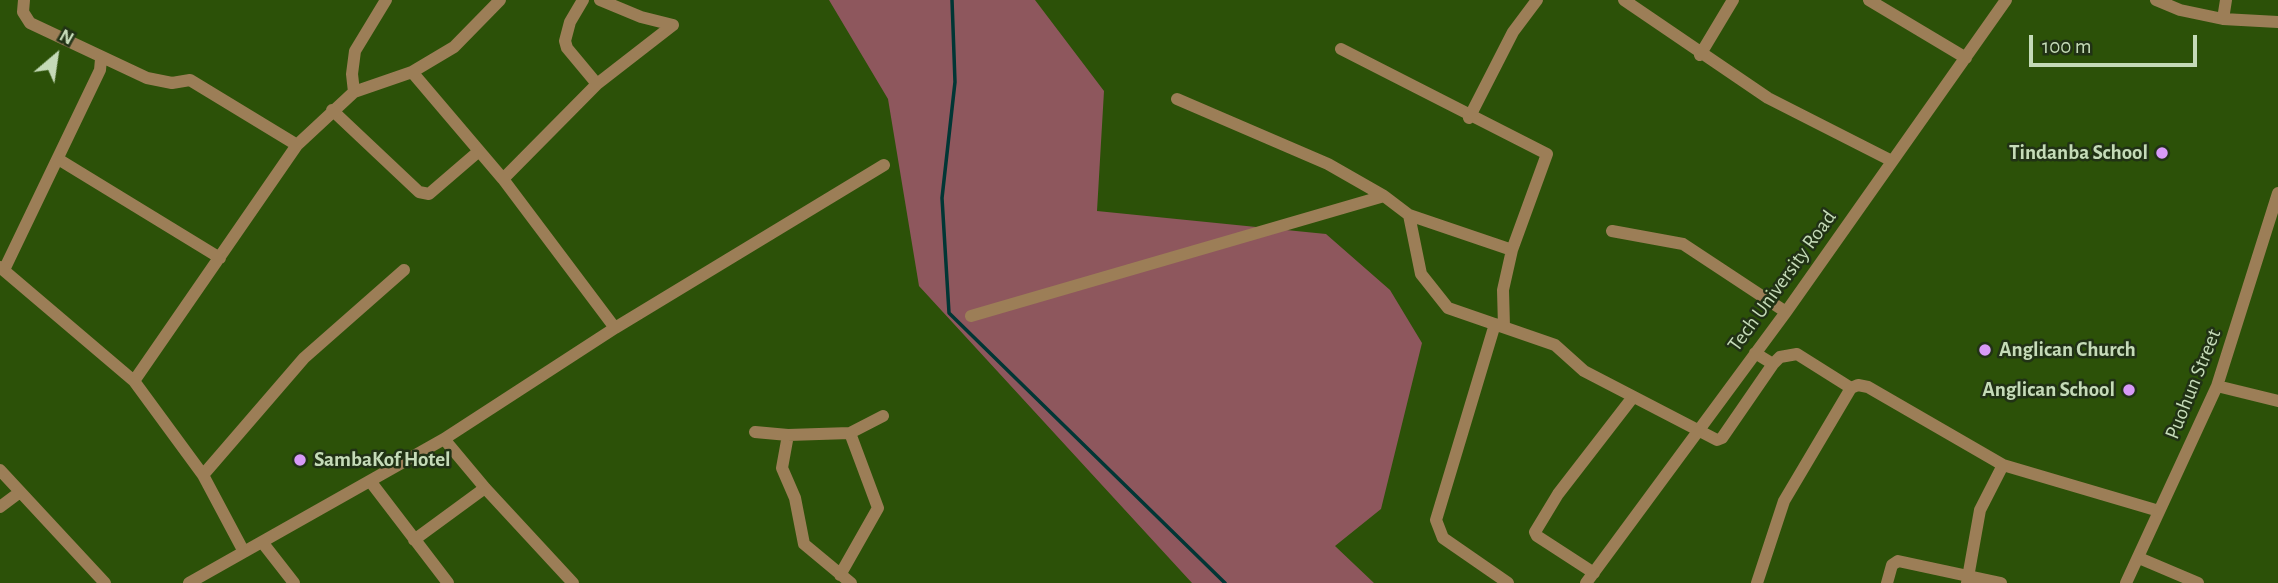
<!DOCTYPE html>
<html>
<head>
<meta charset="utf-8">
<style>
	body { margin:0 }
	#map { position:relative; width:2278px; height:583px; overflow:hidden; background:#2c5108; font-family:"Alegreya Sans",sans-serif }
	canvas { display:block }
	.north { position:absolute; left:21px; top:21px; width:70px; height:70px; -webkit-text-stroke:5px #213215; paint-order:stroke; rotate:29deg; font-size:19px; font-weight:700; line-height:28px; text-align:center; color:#c5dbb8 }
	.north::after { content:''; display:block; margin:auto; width:24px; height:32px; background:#c5dbb8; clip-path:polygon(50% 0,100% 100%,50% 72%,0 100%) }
	.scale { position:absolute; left:2029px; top:35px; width:168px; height:32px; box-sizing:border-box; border:4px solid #c5dbb8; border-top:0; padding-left:9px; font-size:21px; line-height:24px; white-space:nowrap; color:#c5dbb8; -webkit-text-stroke:5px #213215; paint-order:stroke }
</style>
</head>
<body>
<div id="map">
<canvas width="2278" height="583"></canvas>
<div class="north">N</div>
<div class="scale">100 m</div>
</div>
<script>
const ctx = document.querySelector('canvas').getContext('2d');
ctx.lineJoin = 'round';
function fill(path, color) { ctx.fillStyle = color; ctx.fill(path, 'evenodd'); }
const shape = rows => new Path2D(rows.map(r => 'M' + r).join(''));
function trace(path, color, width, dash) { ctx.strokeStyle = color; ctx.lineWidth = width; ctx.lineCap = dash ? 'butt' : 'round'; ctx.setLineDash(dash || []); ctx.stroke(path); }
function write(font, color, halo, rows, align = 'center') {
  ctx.font = font + ' "Alegreya Sans",sans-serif'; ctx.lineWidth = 5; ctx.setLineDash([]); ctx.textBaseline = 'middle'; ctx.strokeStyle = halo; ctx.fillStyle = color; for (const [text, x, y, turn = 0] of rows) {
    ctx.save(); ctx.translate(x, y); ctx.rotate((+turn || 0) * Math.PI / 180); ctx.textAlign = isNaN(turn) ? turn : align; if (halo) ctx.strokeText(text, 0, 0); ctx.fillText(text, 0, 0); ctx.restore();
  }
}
fill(shape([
	[829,0,1035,0,1104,91,1097,211,1326,234,1390,290,1422,343,1381,509,1335,546,1374,583,1192,583,919,286,888,99]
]), '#8e575d');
trace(shape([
	[952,0,955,82,942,198,949,313,1225,583]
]), '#013635', 3.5);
trace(shape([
	[24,0,23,12,30,23,147,78,172,83,190,80,297,145],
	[583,0,570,22,565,41,567,48,597,84],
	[600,0,641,17,673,25],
	[1624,0,1768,98,1892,161],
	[1869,0,1966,58],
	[2156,0,2180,10,2223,19,2278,22],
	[2223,19,2226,0],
	[1341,49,1547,154,1512,250,1503,290,1504,327],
	[1700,55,1733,0],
	[412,72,503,179,615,328],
	[354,92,352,74,355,51,386,0],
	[1177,99,1328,164,1384,196],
	[332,110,419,192,429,194,479,151],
	[1469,118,1513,32,1537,0],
	[58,159,220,258],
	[503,179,597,84,673,25],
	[1409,215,1512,250],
	[1612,231,1683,244,1786,312],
	[0,267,134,381,203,475,244,552],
	[4,270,100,70,101,59],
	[971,316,1384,196,1409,215,1421,274,1448,308,1555,345,1584,371,1717,440,1722,438,1773,364],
	[1495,324,1436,520,1443,538,1508,583],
	[1755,353,1773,364,1780,357,1797,354,1851,388],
	[134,381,297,145,354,92,412,72,454,47,500,0],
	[2217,386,2278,401],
	[755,432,788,435,850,433],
	[788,435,782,468,795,498,804,544,851,583],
	[444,439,485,488,573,583],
	[0,470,105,583],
	[203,475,304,358,404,270],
	[370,481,448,583],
	[0,507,20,492],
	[414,540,485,488],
	[262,542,294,583],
	[2139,558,2198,583],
	[1594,573,1537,536,1535,532,1558,494,1633,397],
	[840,575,878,508,850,433,883,416],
	[189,583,444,439,615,328,884,165],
	[1586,583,1786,312,2006,0],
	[1757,583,1784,501,1851,388,1858,385,1868,387,2003,465],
	[1887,583,1892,565,1898,561,2001,583],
	[1967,583,1980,510,2003,465,2159,511],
	[2126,583,2217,386,2278,193]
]), '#9c7e57', 12);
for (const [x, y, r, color] of [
	[2162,153,7,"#d89af8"],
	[1985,350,7,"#d89af8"],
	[2129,390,7,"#d89af8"],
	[300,460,7,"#d89af8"]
]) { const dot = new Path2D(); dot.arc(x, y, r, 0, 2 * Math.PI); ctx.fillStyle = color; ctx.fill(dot); trace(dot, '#213215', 2.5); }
write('bold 21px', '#c5dbb8', '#213215', [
	["Tindanba School",2148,153],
	["Anglican Church",1999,350,"left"],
	["Anglican School",2115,390],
	["SambaKof Hotel",314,460,"left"]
], 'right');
write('21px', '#c5dbb8', '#213215', [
	["Tech University Road",1782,281,-54],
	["Puohun Street",2193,384,-68]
]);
</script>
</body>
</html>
